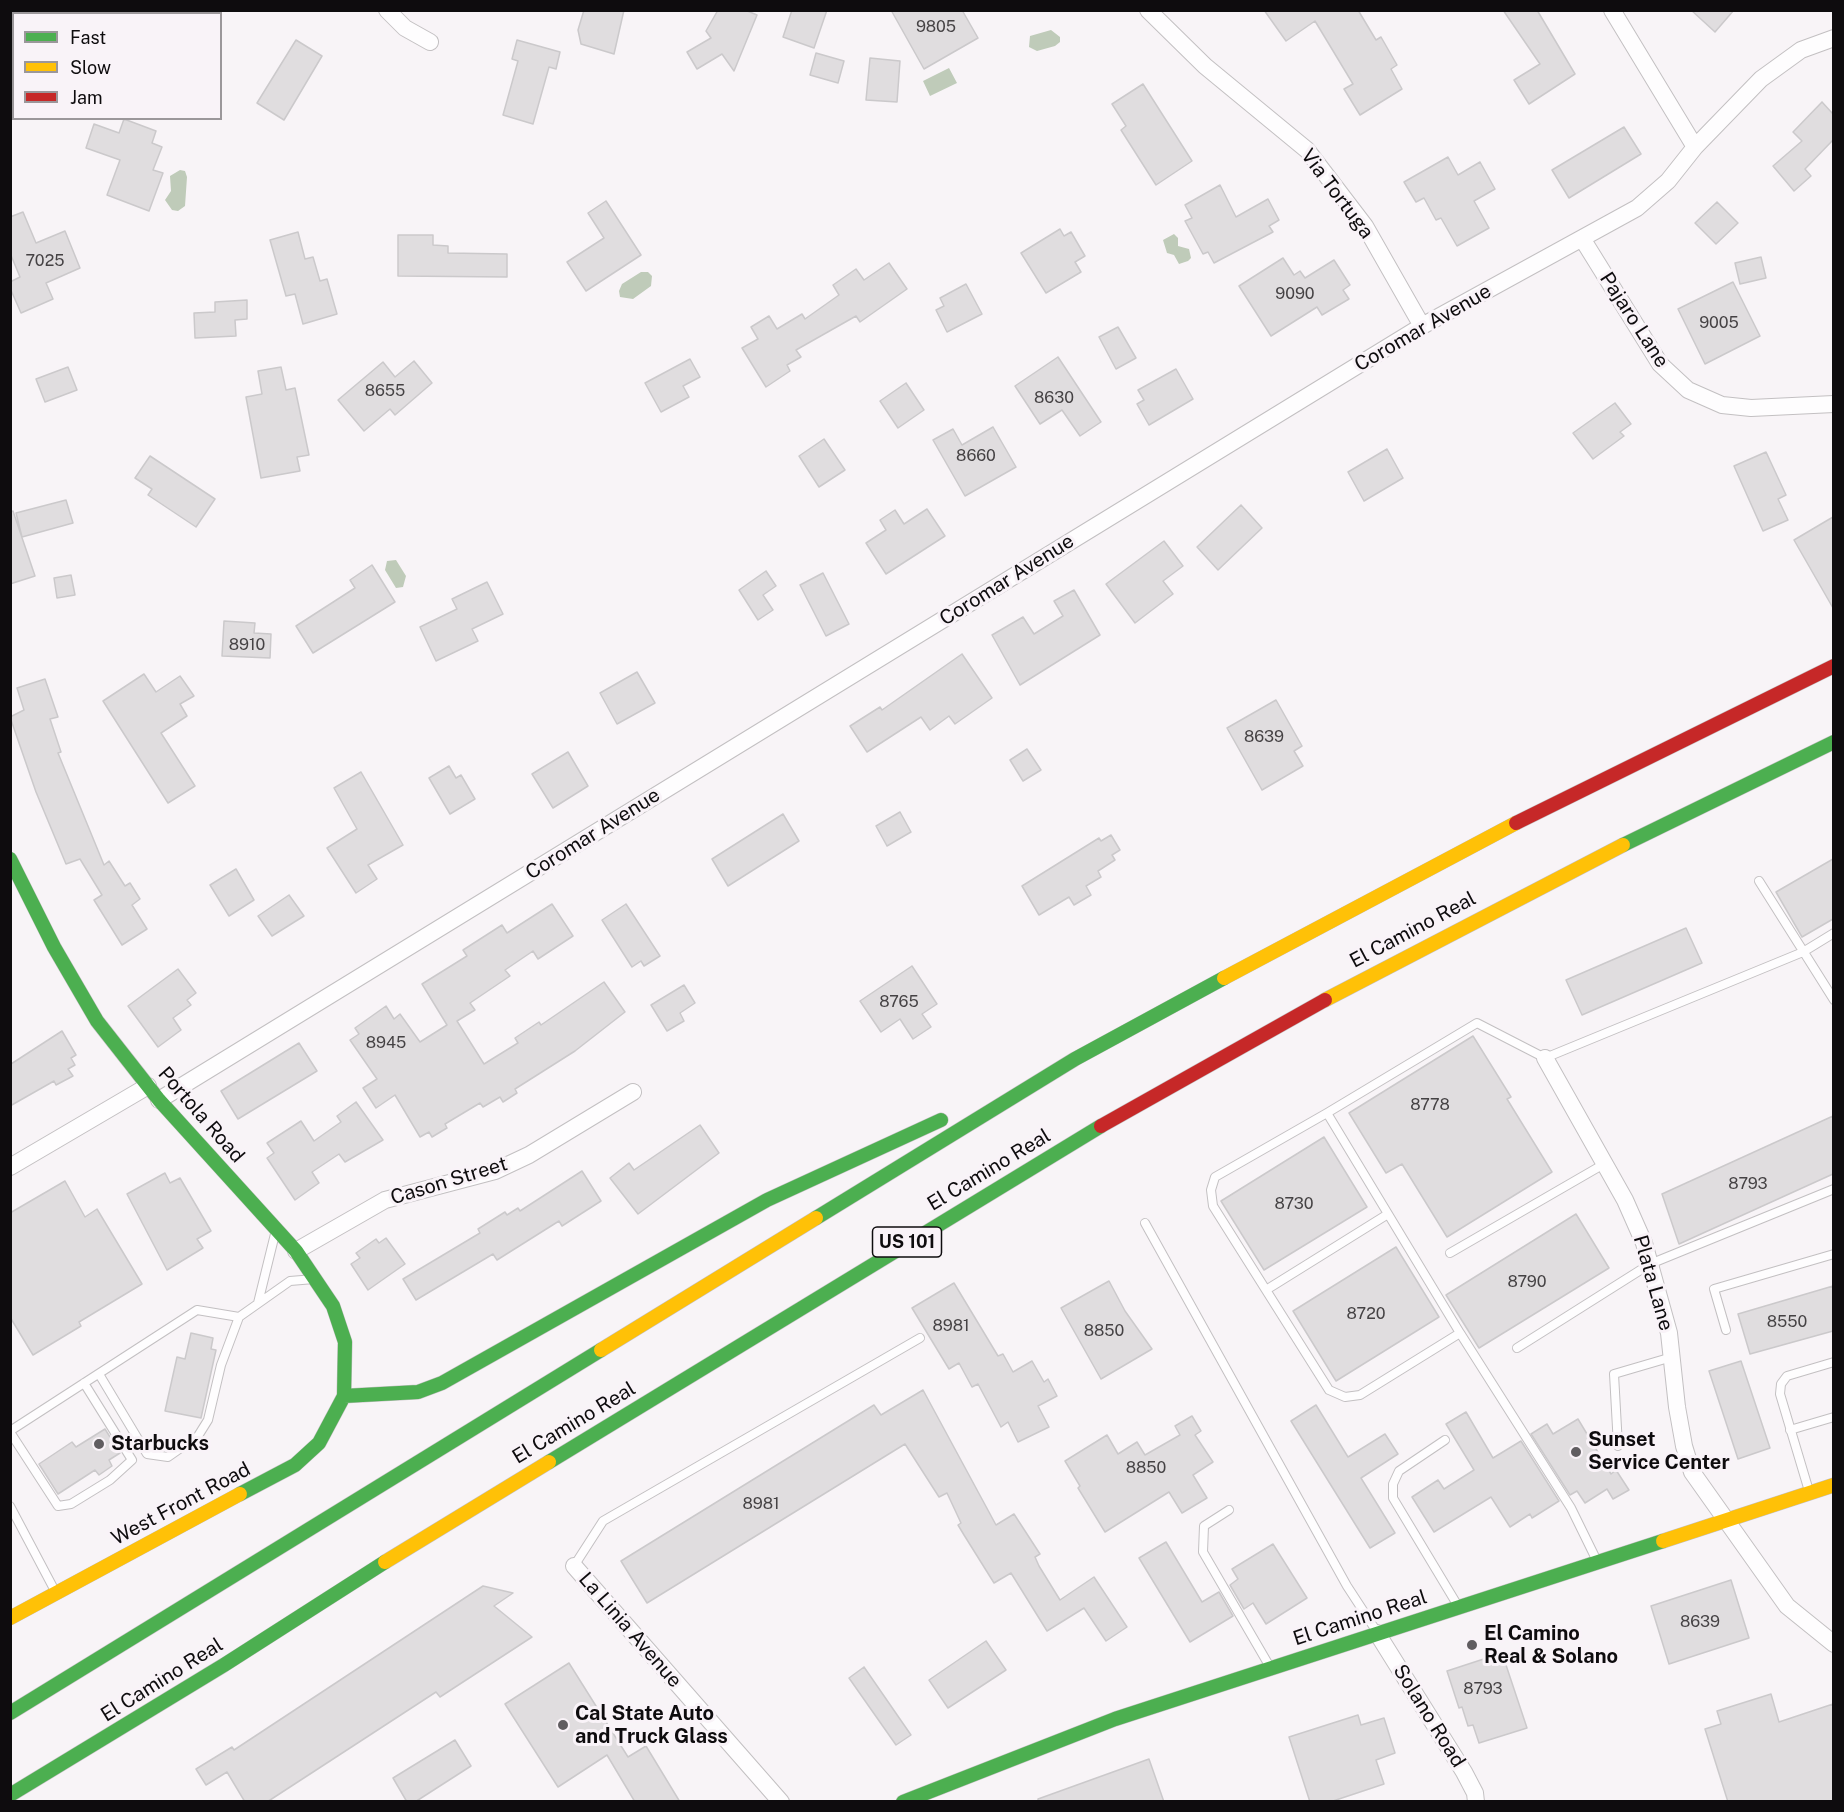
<!DOCTYPE html>
<html>
<head>
<meta charset="utf-8">
<style>
	body { margin:0 }
	#map { position:relative; width:1844px; height:1812px; overflow:hidden; background:#f8f4f7; font-family:"Public Sans",sans-serif }
	canvas { display:block }
	.frame { position:absolute; inset:0; border:12px solid #0e0c0e; pointer-events:none }
	.legend { position:absolute; left:12px; top:12px; width:210px; height:108px; box-sizing:border-box; background:#f9f3f8; border:2px solid #9b979a; margin:0; padding:8px 10px; list-style:none; font-size:18px; color:#0e0c0e }
	.legend li { display:flex; align-items:center; gap:12px; height:30px }
	.legend b { width:30px; border:2px solid #9b979a }
</style>
</head>
<body>
<div id="map">
<canvas width="1844" height="1812"></canvas>
<div class="frame"></div>
<ul class="legend">
<li><b style="height:8px;background:#4caf50"></b>Fast</li>
<li><b style="height:8px;background:#ffc107"></b>Slow</li>
<li><b style="height:8px;background:#c62828"></b>Jam</li>
</ul>
</div>
<script>
const ctx = document.querySelector('canvas').getContext('2d');
ctx.lineJoin = 'round';
function fill(path, color) { ctx.fillStyle = color; ctx.fill(path, 'evenodd'); }
const shape = rows => new Path2D(rows.map(r => 'M' + r).join(''));
function trace(path, color, width, dash) { ctx.strokeStyle = color; ctx.lineWidth = width; ctx.lineCap = dash ? 'butt' : 'round'; ctx.setLineDash(dash || []); ctx.stroke(path); }
function write(font, color, halo, rows, align = 'center') {
  ctx.font = font + ' "Public Sans",sans-serif'; ctx.lineWidth = 6; ctx.setLineDash([]); ctx.textBaseline = 'middle'; ctx.strokeStyle = halo; ctx.fillStyle = color; for (const [text, x, y, turn = 0] of rows) {
    ctx.save(); ctx.translate(x, y); ctx.rotate((+turn || 0) * Math.PI / 180); ctx.textAlign = isNaN(turn) ? turn : align; if (halo) ctx.strokeText(text, 0, 0); ctx.fillText(text, 0, 0); ctx.restore();
  }
}
fill(shape([
	[1051,30,1060,37,1060,42,1055,46,1037,51,1029,47,1030,36],
	[949,68,957,83,930,96,923,81],
	[180,170,185,171,187,177,185,206,178,211,172,210,165,200,171,191,170,176],
	[1174,234,1178,238,1178,246,1189,249,1191,258,1188,261,1179,264,1174,255,1167,253,1163,240],
	[641,272,648,272,652,276,651,286,633,299,620,297,619,291,622,284],
	[396,560,406,576,403,587,396,588,385,570,387,561]
]), '#bfcbb9');
const building = shape([
	[584,10,624,10,614,54,581,44,578,30,584,10],
	[718,10,745,10,757,15,734,71,722,54,697,69,687,52,711,38,706,31,718,10],
	[792,10,827,10,814,48,783,37,792,10],
	[891,10,962,10,978,38,924,69,891,10],
	[1264,10,1358,10,1376,40,1381,37,1397,65,1391,69,1402,89,1360,115,1344,89,1353,84,1315,21,1286,41,1264,10],
	[1503,10,1537,10,1575,74,1529,104,1514,80,1540,64,1503,10],
	[1691,10,1734,10,1715,32,1691,10],
	[296,40,322,56,284,120,257,103,296,40],
	[517,40,560,52,556,69,549,67,533,124,503,115,518,61,512,59,517,40],
	[816,53,844,61,838,83,810,75,816,53],
	[870,58,900,61,897,102,866,100,870,58],
	[1143,84,1192,161,1156,185,1121,130,1126,126,1112,104,1143,84],
	[1822,102,1833,114,1833,140,1805,169,1811,176,1794,191,1773,166,1802,141,1793,132,1822,102],
	[124,119,156,131,152,143,162,147,153,170,163,173,149,211,107,195,120,160,86,148,94,124,119,133,124,119],
	[1624,127,1641,154,1569,198,1552,170,1624,127],
	[1448,157,1458,175,1480,162,1495,189,1474,201,1489,228,1457,246,1441,218,1436,220,1424,198,1416,202,1404,182,1448,157],
	[1220,185,1236,217,1268,199,1279,220,1269,226,1273,232,1214,263,1208,252,1203,254,1185,221,1192,218,1185,205,1220,185],
	[606,201,641,255,586,291,567,262,604,238,588,213,606,201],
	[1717,202,1738,223,1716,244,1695,223,1717,202],
	[23,212,36,243,65,231,80,268,46,283,53,299,21,313,10,288,10,282,20,277,10,253,10,217,23,212],
	[1060,229,1064,236,1071,232,1085,256,1075,262,1081,272,1046,293,1021,253,1060,229],
	[298,232,305,259,313,257,320,281,327,279,337,314,303,324,295,294,286,296,270,240,298,232],
	[398,235,433,235,433,245,448,246,448,253,507,254,507,277,398,276,398,235],
	[1761,257,1766,278,1740,284,1735,263,1761,257],
	[1283,258,1294,275,1300,271,1305,278,1334,260,1350,285,1343,290,1349,299,1322,315,1317,307,1271,336,1239,286,1283,258],
	[889,263,907,289,860,322,856,316,796,350,801,357,787,365,790,371,766,387,742,348,758,339,751,327,769,316,777,329,802,314,805,319,839,295,833,285,856,269,864,280,889,263],
	[1733,282,1760,336,1705,364,1678,309,1733,282],
	[966,284,982,314,947,332,936,310,944,306,940,298,966,284],
	[247,300,247,319,235,320,236,336,195,338,194,313,215,312,215,302,247,300],
	[1118,327,1136,358,1116,369,1099,337,1118,327],
	[1058,357,1101,422,1080,436,1062,410,1040,424,1015,386,1058,357],
	[690,359,700,377,683,386,689,397,661,412,645,383,690,359],
	[414,361,432,383,395,415,390,409,364,431,338,400,383,362,395,377,414,361],
	[68,367,77,390,45,402,36,379,68,367],
	[281,367,286,390,295,388,309,455,297,457,300,471,261,478,246,397,262,394,258,371,281,367],
	[1176,369,1193,399,1149,425,1137,404,1144,400,1138,390,1176,369],
	[906,383,924,410,898,428,880,401,906,383],
	[1615,403,1631,424,1620,432,1624,436,1593,459,1573,433,1615,403],
	[993,427,1016,467,965,496,933,440,953,429,962,445,993,427],
	[824,439,845,470,819,487,799,456,824,439],
	[1387,449,1403,478,1364,501,1348,472,1387,449],
	[1766,452,1786,495,1778,499,1788,520,1763,531,1734,466,1766,452],
	[150,456,215,499,196,527,148,495,152,489,135,478,150,456],
	[66,500,73,523,22,537,16,513,66,500],
	[1241,505,1262,528,1218,570,1197,547,1241,505],
	[927,509,945,536,886,574,866,543,886,530,880,520,895,510,904,524,927,509],
	[13,511,35,576,10,584,10,512,13,511],
	[1833,517,1833,608,1794,540,1833,517],
	[1164,541,1183,566,1163,581,1173,594,1135,623,1106,584,1164,541],
	[372,565,395,602,313,653,296,626,355,588,350,580,372,565],
	[766,571,776,586,763,595,773,610,758,620,739,590,766,571],
	[823,573,849,624,826,636,800,585,823,573],
	[71,575,75,595,57,598,54,578,71,575],
	[487,582,503,614,472,629,478,641,436,661,420,627,457,609,452,599,487,582],
	[1074,590,1100,635,1020,685,992,635,1023,617,1034,634,1063,616,1054,601,1074,590],
	[224,621,255,623,254,633,271,634,270,658,222,656,224,621],
	[962,654,992,698,955,724,949,716,930,730,921,717,867,752,850,726,880,707,882,710,962,654],
	[637,672,655,703,617,724,600,693,637,672],
	[144,674,156,692,180,676,194,696,180,704,187,716,161,733,195,786,168,803,103,701,144,674],
	[45,679,58,717,50,719,61,752,58,753,104,865,109,861,125,886,130,883,140,899,132,905,147,929,122,945,94,900,102,895,80,859,66,864,36,792,10,717,24,710,17,688,45,679],
	[1276,700,1302,746,1294,751,1303,766,1262,790,1227,728,1276,700],
	[1027,749,1041,770,1023,781,1010,760,1027,749],
	[568,752,588,786,553,808,532,774,568,752],
	[449,766,456,778,461,775,475,799,450,814,429,778,449,766],
	[361,772,403,845,368,865,377,879,356,893,327,848,357,829,334,788,361,772],
	[900,812,911,832,887,846,876,826,900,812],
	[783,814,799,841,728,886,712,859,783,814],
	[1111,835,1120,850,1112,855,1115,860,1098,871,1101,877,1086,886,1091,895,1074,905,1069,897,1039,915,1022,886,1099,838,1101,841,1111,835],
	[1833,859,1833,919,1802,937,1776,892,1833,859],
	[236,869,254,900,229,916,210,885,236,869],
	[289,895,304,916,272,936,258,916,289,895],
	[552,904,573,936,538,959,533,951,505,970,510,976,470,1003,475,1010,457,1021,484,1064,518,1043,515,1038,539,1022,541,1025,604,982,625,1012,575,1051,515,1089,517,1093,503,1102,500,1097,483,1107,480,1103,445,1124,447,1128,432,1137,429,1132,420,1137,395,1095,376,1108,363,1088,377,1079,350,1040,359,1034,355,1028,386,1006,394,1019,400,1014,420,1042,447,1025,422,984,467,956,463,950,502,925,507,933,552,904],
	[626,904,660,956,644,966,641,961,632,967,602,920,626,904],
	[1686,928,1702,963,1582,1015,1566,980,1686,928],
	[912,966,937,1004,922,1014,931,1027,913,1039,900,1019,881,1032,860,1001,912,966],
	[178,969,196,993,187,1000,191,1005,173,1018,181,1030,158,1047,128,1006,178,969],
	[684,985,695,1003,680,1013,684,1021,667,1031,651,1005,684,985],
	[62,1031,76,1055,71,1058,75,1065,68,1069,73,1076,56,1085,54,1081,10,1106,11,1064,62,1031],
	[1473,1036,1511,1097,1507,1099,1552,1172,1447,1237,1402,1164,1386,1173,1349,1113,1473,1036],
	[299,1043,317,1071,238,1119,221,1091,299,1043],
	[356,1102,383,1140,345,1162,339,1154,312,1172,319,1183,295,1200,267,1158,274,1153,267,1143,301,1121,314,1141,341,1122,337,1116,356,1102],
	[1833,1116,1833,1174,1679,1244,1662,1194,1833,1116],
	[700,1125,719,1153,638,1214,610,1178,629,1163,634,1170,700,1125],
	[1324,1137,1367,1207,1264,1270,1221,1201,1324,1137],
	[582,1171,601,1201,562,1226,559,1221,497,1260,493,1254,416,1300,403,1279,480,1233,478,1229,505,1212,507,1215,518,1208,520,1211,582,1171],
	[165,1173,170,1183,180,1178,211,1231,197,1239,203,1248,167,1270,127,1194,165,1173],
	[65,1181,85,1217,97,1209,142,1284,79,1322,81,1326,33,1355,10,1317,10,1213,65,1181],
	[1576,1214,1609,1268,1479,1348,1446,1295,1576,1214],
	[386,1238,405,1264,368,1290,351,1264,360,1258,356,1253,376,1239,379,1243,386,1238],
	[1396,1247,1439,1317,1336,1381,1293,1311,1396,1247],
	[1109,1281,1125,1311,1152,1349,1101,1379,1061,1308,1109,1281],
	[954,1283,998,1356,1003,1354,1013,1372,1032,1361,1044,1382,1048,1379,1057,1396,1038,1406,1049,1427,1018,1442,1008,1422,1001,1427,978,1384,972,1387,959,1363,949,1369,912,1308,954,1283],
	[1833,1286,1833,1331,1750,1354,1738,1314,1833,1286],
	[191,1333,213,1338,211,1349,216,1350,201,1418,165,1411,177,1357,185,1359,191,1333],
	[1741,1361,1770,1448,1738,1459,1709,1371,1741,1361],
	[923,1390,996,1525,1014,1514,1040,1554,1035,1557,1039,1566,1060,1600,1094,1577,1127,1627,1106,1641,1084,1608,1047,1631,1011,1573,994,1583,964,1535,958,1525,961,1523,947,1493,939,1497,905,1444,647,1603,621,1561,874,1405,881,1415,923,1390],
	[1316,1405,1348,1457,1385,1434,1398,1454,1361,1478,1395,1533,1370,1548,1291,1421,1316,1405],
	[1466,1412,1493,1458,1521,1441,1559,1501,1532,1518,1530,1514,1510,1527,1491,1497,1434,1532,1412,1497,1438,1480,1444,1489,1474,1470,1446,1424,1466,1412],
	[1192,1416,1201,1431,1195,1435,1213,1462,1193,1475,1207,1498,1182,1513,1169,1492,1105,1532,1078,1488,1080,1486,1065,1461,1107,1435,1118,1454,1137,1442,1145,1455,1180,1435,1175,1426,1192,1416],
	[1578,1419,1611,1474,1616,1470,1629,1490,1613,1499,1607,1489,1585,1503,1577,1491,1570,1495,1531,1434,1547,1424,1553,1434,1578,1419],
	[105,1429,120,1453,109,1460,112,1466,99,1475,95,1470,58,1494,39,1464,72,1442,76,1447,105,1429],
	[1166,1542,1202,1602,1219,1592,1233,1616,1190,1642,1139,1558,1166,1542],
	[1273,1544,1307,1598,1266,1624,1253,1603,1244,1609,1230,1585,1238,1579,1232,1569,1273,1544],
	[1731,1580,1749,1638,1669,1664,1651,1606,1731,1580],
	[483,1586,513,1593,494,1606,532,1637,440,1697,436,1692,267,1802,245,1802,227,1772,206,1785,196,1769,232,1747,234,1750,483,1586],
	[986,1641,1006,1670,948,1708,929,1680,986,1641],
	[1502,1653,1527,1728,1479,1743,1473,1725,1468,1726,1462,1707,1459,1708,1447,1671,1502,1653],
	[569,1663,628,1757,646,1746,680,1802,635,1802,607,1755,558,1787,505,1704,569,1663],
	[864,1667,911,1735,896,1745,849,1678,864,1667],
	[1771,1694,1779,1722,1833,1704,1833,1802,1728,1802,1705,1729,1721,1724,1717,1711,1771,1694],
	[1358,1715,1361,1725,1384,1718,1395,1753,1376,1760,1384,1784,1330,1802,1310,1802,1289,1737,1358,1715],
	[455,1740,471,1766,415,1802,407,1802,393,1778,455,1740],
	[1149,1759,1164,1802,1038,1802,1038,1799,1149,1759]
]);
fill(building, '#e0dddf');
trace(building, '#cbc9cb', 1.5);
const lane = shape([
	[1759,881,1834,1000],
	[1327,1113,1460,1333,1360,1395,1345,1397,1329,1390,1213,1206,1211,1190,1215,1177,1327,1113,1477,1023,1545,1058,1803,952,1834,933],
	[1145,1223,1347,1586,1377,1632],
	[1450,1253,1604,1164],
	[1266,1290,1388,1214],
	[258,1303,275,1234],
	[1726,1330,1714,1289,1834,1254],
	[1460,1333,1571,1508,1597,1561],
	[1517,1348,1650,1264,1834,1189],
	[99,1374,147,1454,168,1457,198,1436,208,1420,221,1365,239,1317],
	[1790,1430,1834,1417],
	[10,1431,197,1310,239,1317,290,1281,314,1279],
	[10,1432,58,1506,71,1504,110,1480,132,1460,84,1383],
	[1445,1440,1399,1471,1393,1484,1393,1498,1458,1606],
	[1618,1446,1614,1374,1672,1357],
	[1809,1491,1780,1394,1781,1384,1787,1376,1834,1362],
	[10,1506,55,1591],
	[1229,1510,1204,1526,1203,1552,1270,1667],
	[574,1566,603,1521,920,1338]
]);
const street = shape([
	[387,10,405,28,430,42],
	[1148,10,1205,66,1307,150,1365,226,1422,326],
	[1612,10,1695,147],
	[1583,240,1660,364,1688,390,1722,405,1751,408,1834,404],
	[1545,1058,1625,1200,1644,1243,1669,1333,1677,1407,1684,1446,1692,1472,1787,1606,1834,1644],
	[159,1100,1422,326,1637,208,1668,181,1695,147,1761,79,1801,50,1834,38],
	[10,1167,148,1086],
	[296,1251,385,1200,495,1171,529,1155,633,1092],
	[574,1566,781,1802],
	[1377,1633,1464,1772,1475,1793,1476,1802]
]);
const fast = shape([
	[1623,845,1834,742],
	[10,859,54,947,97,1021,159,1100,296,1251,333,1306,345,1342,344,1396,319,1443,295,1465,240,1494],
	[816,1218,1075,1059,1224,978],
	[344,1396,418,1392,442,1383,767,1200,941,1120],
	[549,1462,1101,1126],
	[10,1713,601,1350],
	[10,1795,224,1665,385,1562],
	[903,1802,1115,1719,1663,1541]
]);
const slow = shape([
	[1224,978,1516,823],
	[1325,1000,1623,845],
	[601,1350,816,1218],
	[1663,1541,1834,1485],
	[385,1562,549,1462],
	[10,1618,240,1494]
]);
const jam = shape([
	[1516,823,1834,666],
	[1101,1126,1325,1000]
]);
trace(lane, '#c3c0c2', 10);
trace(street, '#c3c0c2', 18);
trace(fast, '#c3c0c2', 15);
trace(slow, '#c3c0c2', 15);
trace(jam, '#c3c0c2', 15);
trace(lane, '#fefdfe', 8);
trace(street, '#fefdfe', 16);
trace(fast, '#4caf50', 14);
trace(slow, '#ffc107', 14);
trace(jam, '#c62828', 14);
for (const [x, y, r, color] of [
	[99,1444,6,"#605d60"],
	[1576,1452,6,"#605d60"],
	[1472,1645,6,"#605d60"],
	[563,1725,6,"#605d60"]
]) { const dot = new Path2D(); dot.arc(x, y, r, 0, 2 * Math.PI); ctx.fillStyle = color; ctx.fill(dot); trace(dot, '#f9f3f8', 2); }
write('16px', '#454244', null, [
	["9805",936,27],
	["7025",45,261],
	["9090",1295,294],
	["9005",1719,323],
	["8655",385,391],
	["8630",1054,398],
	["8660",976,456],
	["8910",247,645],
	["8639",1264,737],
	["8765",899,1002],
	["8945",386,1043],
	["8778",1430,1105],
	["8793",1748,1184],
	["8730",1294,1204],
	["8790",1527,1282],
	["8720",1366,1314],
	["8550",1787,1322],
	["8981",951,1326],
	["8850",1104,1331],
	["8850",1146,1468],
	["8981",761,1504],
	["8639",1700,1622],
	["8793",1483,1689]
]);
for (const [x, y, w] of [
	[907,1242,69]
]) { const box = new Path2D(); box.roundRect(x - w / 2, y - 15, w, 30, 4.5); ctx.fillStyle = '#f9f3f8'; ctx.fill(box); trace(box, '#0e0c0e', 1.5); }
write('bold 18px', '#0e0c0e', null, [
	["US 101",907,1242]
]);
write('20px', '#0e0c0e', '#f9f3f8', [
	["Via Tortuga",1337,194,53],
	["Pajaro Lane",1634,320,57],
	["Coromar Avenue",1423,328,-30],
	["Coromar Avenue",1007,580,-32],
	["Coromar Avenue",593,834,-32],
	["El Camino Real",1413,930,-28],
	["Portola Road",201,1115,49],
	["El Camino Real",989,1170,-31],
	["Cason Street",449,1181,-17],
	["Plata Lane",1653,1283,74],
	["El Camino Real",574,1423,-31],
	["West Front Road",181,1504,-28],
	["El Camino Real",1360,1618,-18],
	["La Linia Avenue",630,1630,49],
	["El Camino Real",162,1680,-32],
	["Solano Road",1429,1716,58]
]);
write('bold 20px', '#0e0c0e', '#f9f3f8', [
	["Sunset",1588,1440],
	["Service Center",1588,1463],
	["Starbucks",111,1444],
	["El Camino",1484,1634],
	["Real & Solano",1484,1657],
	["Cal State Auto",575,1714],
	["and Truck Glass",575,1737]
], 'left');
</script>
</body>
</html>
